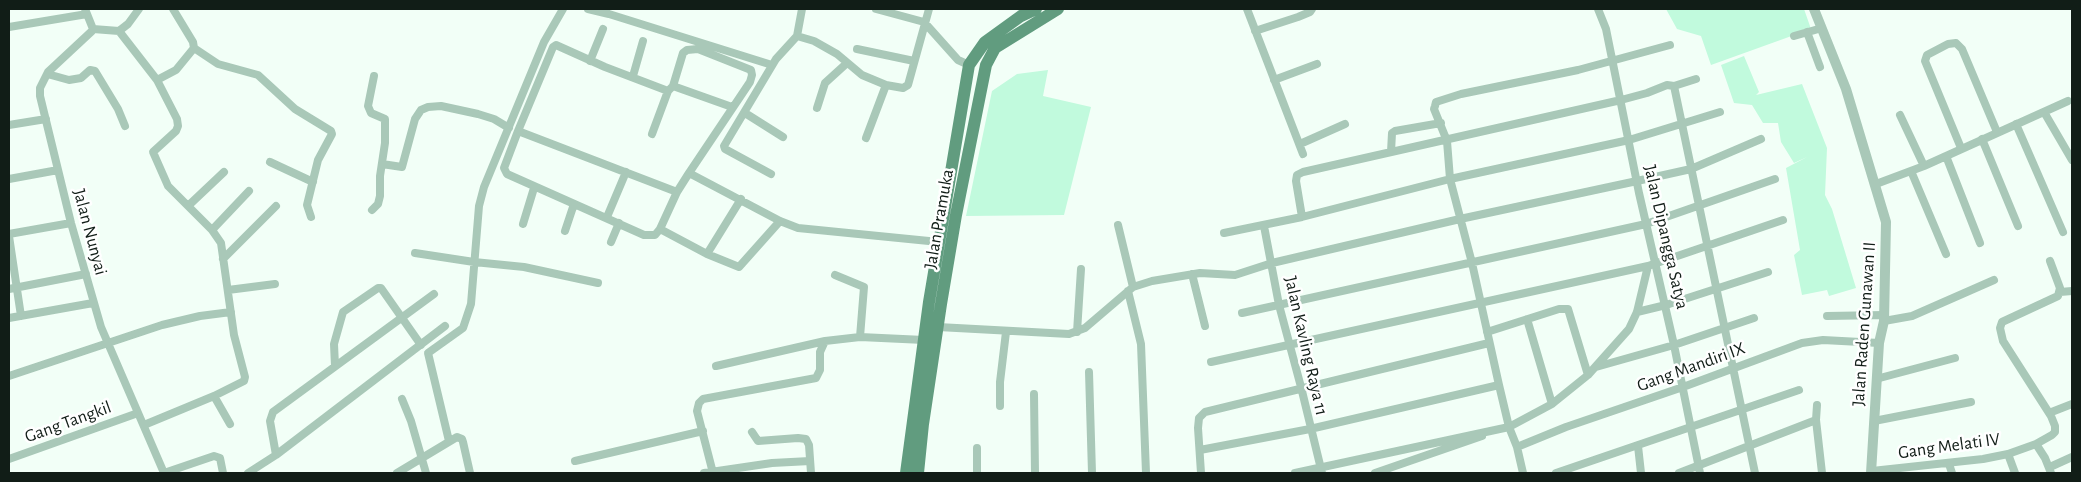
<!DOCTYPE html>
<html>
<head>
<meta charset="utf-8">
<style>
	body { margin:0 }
	#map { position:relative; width:2081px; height:482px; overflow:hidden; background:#f2fff7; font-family:"Alegreya Sans",sans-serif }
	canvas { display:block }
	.frame { position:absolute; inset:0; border:10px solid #111d17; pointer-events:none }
</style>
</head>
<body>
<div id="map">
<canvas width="2081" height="482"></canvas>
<div class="frame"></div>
</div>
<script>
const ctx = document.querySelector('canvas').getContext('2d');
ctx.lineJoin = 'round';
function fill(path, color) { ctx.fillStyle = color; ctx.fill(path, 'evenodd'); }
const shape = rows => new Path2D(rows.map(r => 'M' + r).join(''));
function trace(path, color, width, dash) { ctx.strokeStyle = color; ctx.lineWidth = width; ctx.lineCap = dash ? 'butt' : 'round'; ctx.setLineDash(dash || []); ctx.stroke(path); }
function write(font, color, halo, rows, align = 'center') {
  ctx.font = font + ' "Alegreya Sans",sans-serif'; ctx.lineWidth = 5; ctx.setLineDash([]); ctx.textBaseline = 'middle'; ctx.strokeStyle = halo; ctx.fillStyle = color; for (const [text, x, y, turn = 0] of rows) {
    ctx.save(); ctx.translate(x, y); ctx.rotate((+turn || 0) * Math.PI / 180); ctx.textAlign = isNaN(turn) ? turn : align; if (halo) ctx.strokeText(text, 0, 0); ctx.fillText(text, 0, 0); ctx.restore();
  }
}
fill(shape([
	[1666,9,1804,9,1811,29,1711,65,1701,36,1677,29],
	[1744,56,1759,92,1756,95,1802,84,1827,148,1825,195,1832,209,1856,288,1829,296,1827,290,1802,295,1794,255,1800,250,1786,168,1807,157,1794,163,1781,142,1778,123,1763,123,1752,105,1734,103,1721,65],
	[1048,70,1043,96,1091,107,1064,215,966,216,992,91,1017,74]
]), '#c1fadd');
trace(shape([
	[85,9,93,29,92,31,48,72,40,88,40,96,71,223,101,327,164,473],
	[588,9,609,14,772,65],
	[876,9,924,22,958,60,969,65],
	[1247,9,1303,154],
	[1598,9,1606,29,1639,193,1674,345,1700,473],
	[9,27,87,14],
	[93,29,119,31],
	[119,31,157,80,177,119,178,126,176,131,153,152,168,186,212,230,221,243,234,335,245,377,244,381,214,396,144,425],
	[119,31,128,24,139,9],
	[1255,31,1298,17,1310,12,1312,9],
	[1807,32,1820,67],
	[797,36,814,41,837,54,862,75,886,85,903,88,908,85,929,9],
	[1794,36,1822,28],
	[194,48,218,64,258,75,295,109,331,131,332,134,318,160,307,205,311,217],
	[857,49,914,61],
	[590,61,603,29],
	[48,72,51,75,69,80,81,78,90,70,95,71,118,109,125,126],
	[633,76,643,41],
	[157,80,176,70,194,48,193,42,173,9],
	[1274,80,1317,64],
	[673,86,732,107],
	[1674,86,1696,79],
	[668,91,605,67,556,45,553,47,518,131,677,192],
	[817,108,825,83,847,63],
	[2044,112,2072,160],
	[745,113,783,137],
	[1900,115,1924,166],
	[2016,124,2063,232],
	[9,125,46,119],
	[518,131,504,168,507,174,644,235,655,235,660,229,677,192,689,173,750,82,752,75,751,70,698,49,687,50,683,53,673,86,668,91,652,134],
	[866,138,886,85],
	[1982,139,2018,226],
	[1300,144,1345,124],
	[1961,148,1925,61,1927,55,1948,44,1956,43,1962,49,1997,132],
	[1391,152,1392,133,1395,131,1441,123],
	[1946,156,1980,243],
	[270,162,313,182],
	[382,164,402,167,415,119,421,110,428,107,441,106,478,114,494,119,509,128],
	[1911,171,1946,254],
	[689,173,780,221,798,228,939,242],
	[771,174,725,149,724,146,776,59,797,36,802,9],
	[9,179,58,170],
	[1876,184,1924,166,2068,101],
	[188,206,224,172],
	[372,210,378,204,380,196,380,176,385,143,385,119,371,113,368,106,374,76],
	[607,217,626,172],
	[1302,217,1296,181,1297,175,1303,172,1621,100,1647,93,1667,85,1674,86,1755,473],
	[523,224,534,188],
	[1118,225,1133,287],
	[1264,226,1279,305,1301,387,1322,473],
	[660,229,707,254,739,267,780,221],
	[212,230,249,191],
	[565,231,574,204],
	[1224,233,1302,217,1450,179,1629,140,1720,112],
	[9,234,71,223],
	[9,236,21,316],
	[611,242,619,223],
	[415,253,474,262,524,267,598,283],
	[707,254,741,199],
	[223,259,276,206],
	[1192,274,1205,326],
	[835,275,864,287,860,337],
	[9,289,86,274],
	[228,290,275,284],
	[1128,291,1141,344,1146,473],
	[2060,292,2072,291],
	[1637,312,1666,305,1768,272],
	[1242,313,1646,224,1775,179],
	[1827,316,1884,315],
	[9,318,93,303],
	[1527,319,1552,404],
	[1884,321,1912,316,1994,280],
	[938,327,1069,334,1085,328,1133,287,1152,281,1200,273,1235,275,1272,263,1460,219,1637,181,1691,169,1761,139],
	[1077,332,1081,269],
	[1487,332,1559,309,1568,309,1588,375],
	[1211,362,1648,266,1783,220],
	[335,366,334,344,343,312,378,288,381,288,421,345],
	[716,366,825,341],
	[1596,367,1674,345,1754,318],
	[1089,372,1092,473],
	[9,376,162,325,200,316,231,312],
	[1876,379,1955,358],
	[1034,394,1035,473],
	[214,396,230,424],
	[402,399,411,421,426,473],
	[1817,405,1816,420,1822,473],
	[1000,406,1000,382,1006,332],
	[2049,413,2072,404],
	[1874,421,1971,402],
	[752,432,758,441,798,438,806,439,809,445,811,473],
	[449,441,428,353,463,328,471,304,479,206,484,187,544,42,563,9],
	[2036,444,2045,458,2051,473],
	[1638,446,1641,473],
	[1517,447,1566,427,1683,387,1802,343,1823,340,1879,343],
	[977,448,977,473],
	[1200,450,1310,429,1499,385],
	[2008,454,2015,473],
	[276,455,270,421,273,412,434,294],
	[9,459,138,413],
	[575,461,703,431],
	[1949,464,1952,473],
	[2050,467,2072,457],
	[1872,471,1983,459,2008,454,2036,444,2052,435,2055,432,2055,426,2051,416,2003,341,2000,328,2002,322,2058,296,2060,288,2050,261],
	[164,473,214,456,220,458,223,473],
	[248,473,276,455,445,326],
	[397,473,457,437,462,439,463,442,470,473],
	[704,473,772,463,810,461],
	[713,473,697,411,699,403,703,399,816,378,820,370,820,352,825,341,860,337,924,340],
	[1201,473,1198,428,1199,418,1205,412,1489,343],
	[1295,473,1509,427,1552,404,1588,375,1629,329,1637,312,1648,266],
	[1375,473,1482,436],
	[1523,473,1517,447,1509,427,1499,385,1472,263,1450,179,1447,141,1434,109,1435,106,1436,102,1461,94,1578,70,1670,45],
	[1556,473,1799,390],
	[1679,473,1816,420]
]), '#a9c8b8', 8);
trace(shape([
	[1814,9,1846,89,1886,222,1884,321,1879,343,1871,473]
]), '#a9c8b8', 10);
trace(shape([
	[906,473,929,302,969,65,985,42,1021,16,1036,9],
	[918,473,923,424,941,304,956,215,986,65,995,48,1058,9]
]), '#619c7f', 12);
write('18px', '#111d17', '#fff', [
	["Jalan Pramuka",939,219,-80],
	["Jalan Nunyai",90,232,75],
	["Jalan Dipangga Satya",1666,237,77],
	["Jalan Raden Gunawan II",1864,324,-86],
	["Jalan Kavling Raya 11",1306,346,77],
	["Gang Mandiri IX",1691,367,-20],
	["Gang Tangkil",68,422,-20],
	["Gang Melati IV",1949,446,-8]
]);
</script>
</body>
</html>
